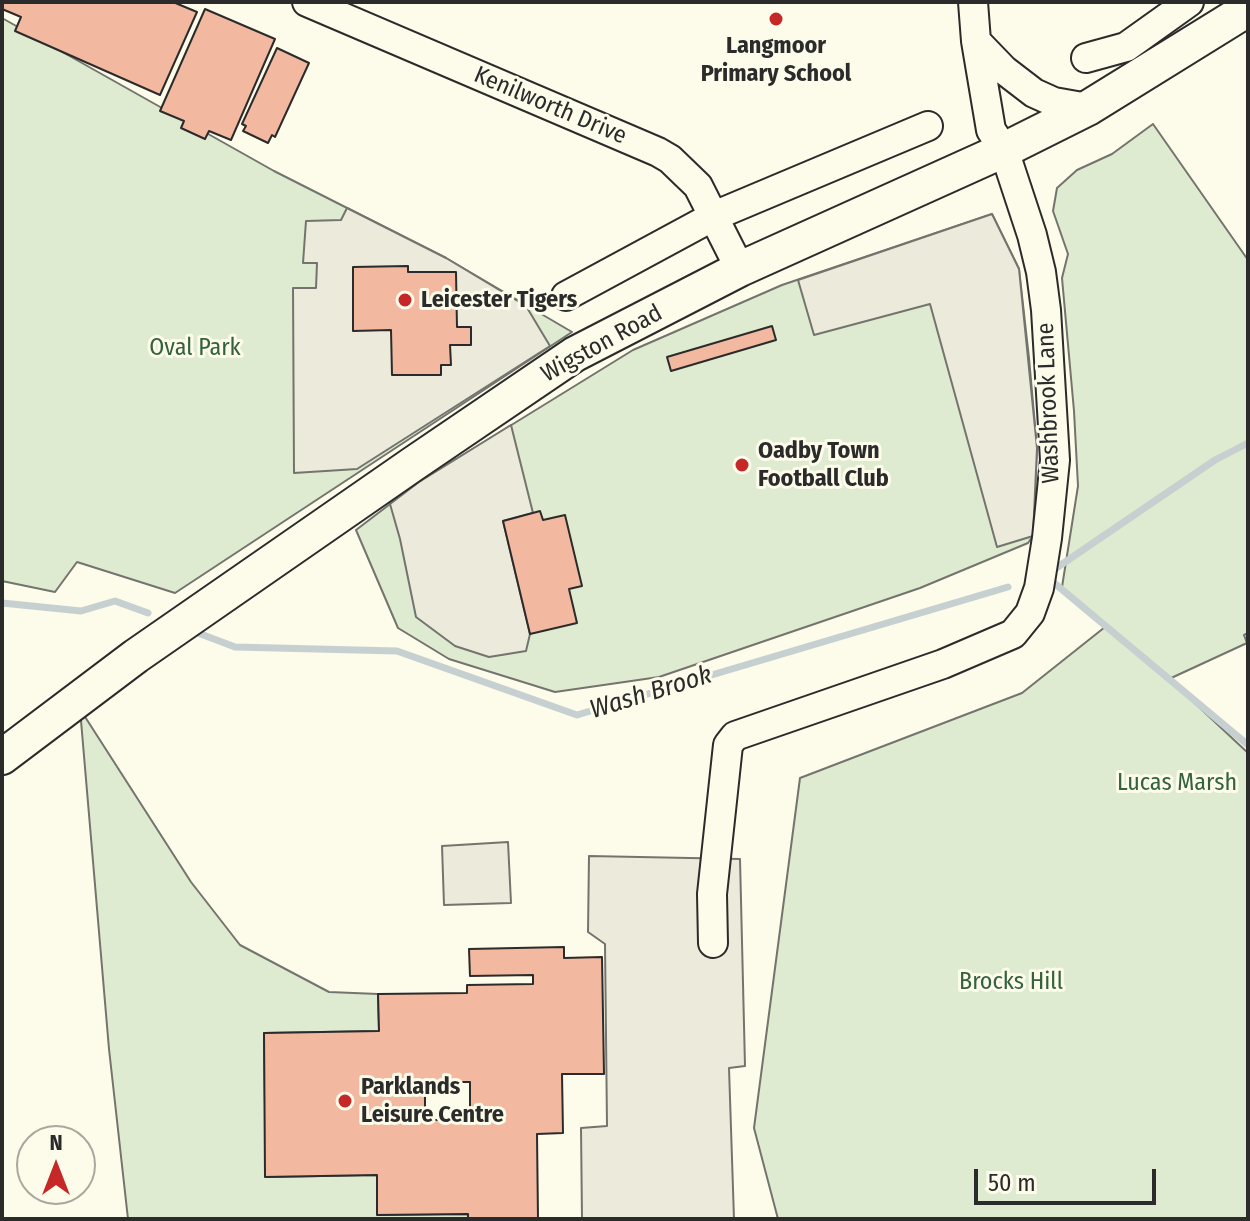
<!DOCTYPE html>
<html>
<head>
<meta charset="utf-8">
<style>
	body { margin:0 }
	#map { position:relative; width:1250px; height:1221px; overflow:hidden; background:#fdfbea; font-family:"Fira Sans Condensed",sans-serif }
	canvas { display:block }
	.frame { position:absolute; inset:0; border:4px solid #2b2b2b; pointer-events:none }
	.north { position:absolute; left:16px; top:1125px; width:80px; height:80px; box-sizing:border-box; background:#fdfbea; border:2px solid #a9a89e; border-radius:50%; rotate:0deg; font-size:22px; font-weight:700; line-height:32px; text-align:center; color:#2b2b2b }
	.north::after { content:''; display:block; margin:auto; width:28px; height:36px; background:#c62828; clip-path:polygon(50% 0,100% 100%,50% 72%,0 100%) }
	.scale { position:absolute; left:974px; top:1169px; width:182px; height:36px; box-sizing:border-box; border:4px solid #2b2b2b; border-top:0; padding-left:10px; font-size:24px; line-height:28px; white-space:nowrap; color:#2b2b2b; -webkit-text-stroke:6px #fdfbea; paint-order:stroke }
</style>
</head>
<body>
<div id="map">
<canvas width="1250" height="1221"></canvas>
<div class="frame"></div>
<div class="north">N</div>
<div class="scale">50 m</div>
</div>
<script>
const ctx = document.querySelector('canvas').getContext('2d');
ctx.lineJoin = 'round';
function fill(path, color) { ctx.fillStyle = color; ctx.fill(path, 'evenodd'); }
const shape = rows => new Path2D(rows.map(r => 'M' + r).join(''));
function trace(path, color, width, dash) { ctx.strokeStyle = color; ctx.lineWidth = width; ctx.lineCap = dash ? 'butt' : 'round'; ctx.setLineDash(dash || []); ctx.stroke(path); }
function write(font, color, halo, rows, align = 'center') {
  ctx.font = font + ' "Fira Sans Condensed",sans-serif'; ctx.lineWidth = 6; ctx.setLineDash([]); ctx.textBaseline = 'middle'; ctx.strokeStyle = halo; ctx.fillStyle = color; for (const [text, x, y, turn = 0] of rows) {
    ctx.save(); ctx.translate(x, y); ctx.rotate((+turn || 0) * Math.PI / 180); ctx.textAlign = isNaN(turn) ? turn : align; if (halo) ctx.strokeText(text, 0, 0); ctx.fillText(text, 0, 0); ctx.restore();
  }
}
const green = shape([
	[2,18,274,171,446,258,572,332,175,593,77,562,55,592,2,581,2,18],
	[1153,124,1248,260,1248,633,1244,635,1247,643,1169,679,1248,753,1248,1219,778,1219,754,1128,800,778,1022,693,1105,627,1062,587,1078,486,1074,411,1062,278,1068,254,1053,211,1057,188,1077,170,1112,154,1153,124],
	[992,214,1019,269,1029,358,1037,448,1033,536,1028,543,920,588,659,677,555,692,449,659,398,628,356,530,419,482,633,350,782,285,992,214],
	[80,709,191,882,240,945,329,992,378,994,379,1031,264,1033,266,1177,377,1175,378,1215,468,1214,468,1219,128,1219,109,1049,80,709]
]);
fill(green, '#deebd1');
trace(green, '#74746e', 2);
const parking = shape([
	[347,208,446,258,526,306,550,346,357,469,294,473,293,288,316,288,317,263,303,263,306,221,341,220,347,208],
	[992,214,1019,269,1037,448,1033,536,997,547,930,304,814,335,798,280,992,214],
	[511,425,533,513,503,521,530,634,526,651,489,657,455,646,416,617,400,539,390,504,419,482,511,425],
	[508,842,511,903,444,905,442,846,508,842],
	[589,856,740,859,745,1066,729,1068,734,1219,582,1219,581,1128,607,1126,605,944,588,932,589,856]
]);
fill(parking, '#eceadb');
trace(parking, '#74746e', 2);
trace(shape([
	[1049,573,1215,460,1248,443],
	[1047,577,1248,745],
	[2,603,81,611,115,601,148,613],
	[198,633,235,647,397,651,577,715,1008,587]
]), '#c7d0d0', 7);
const building = shape([
	[2,2,173,2,197,12,160,95,15,31,21,17,2,9,2,2],
	[205,9,275,39,231,140,209,131,205,139,181,128,184,121,160,111,205,9],
	[277,48,309,63,275,137,272,135,268,143,243,131,246,126,242,124,277,48],
	[408,266,408,272,456,272,457,327,471,327,471,345,450,345,451,365,441,365,441,375,392,375,391,330,353,331,353,267,408,266],
	[772,326,776,340,671,371,667,357,772,326],
	[540,511,543,520,565,515,582,586,569,589,577,623,530,634,503,521,540,511],
	[564,947,564,958,602,957,604,1074,562,1074,563,1133,537,1134,538,1219,468,1219,468,1214,377,1215,377,1175,265,1177,264,1033,379,1031,378,994,467,993,467,985,533,984,533,975,470,976,469,949,564,947],
	[425,1082,470,1082,470,1120,425,1120,425,1082]
]);
fill(building, '#f2b8a0');
trace(building, '#2b2b2b', 2);
const minor = shape([
	[307,2,658,152,670,159,698,186,740,269],
	[976,41,1004,70,1034,93,1054,102,1088,108],
	[1086,58,1126,47,1189,2],
	[566,296,714,216,928,126],
	[713,943,712,894,728,745,735,736,943,664,1013,634,1030,613,1039,588,1047,538,1055,460,1046,310,1041,272,1032,235,1004,150,991,130,976,41,973,2]
]);
const major = shape([
	[2,757,136,656,413,464,575,354,740,269,1004,150,1088,108,1248,9]
]);
trace(minor, '#2b2b2b', 32);
trace(major, '#2b2b2b', 38);
trace(minor, '#fdfbea', 28);
trace(major, '#fdfbea', 34);
for (const [x, y, r, color] of [
	[776,19,8,"#c62828"],
	[405,300,8,"#c62828"],
	[742,465,8,"#c62828"],
	[345,1101,8,"#c62828"]
]) { const dot = new Path2D(); dot.arc(x, y, r, 0, 2 * Math.PI); ctx.fillStyle = color; ctx.fill(dot); trace(dot, '#fdfbea', 3); }
write('bold 24px', '#2b2b2b', '#fdfbea', [
	["Langmoor",776,46,"center"],
	["Primary School",776,74,"center"],
	["Leicester Tigers",421,300],
	["Oadby Town",758,451],
	["Football Club",758,479],
	["Parklands",361,1087],
	["Leisure Centre",361,1115]
], 'left');
write('24px', '#2b2b2b', '#fdfbea', [
	["Kenilworth Drive",550,106,23],
	["Wigston Road",602,344,-29],
	["Washbrook Lane",1049,403,-92]
]);
write('24px', '#34623c', '#fdfbea', [
	["Oval Park",195,348],
	["Lucas Marsh",1177,783],
	["Brocks Hill",1011,982]
]);
write('italic 26px', '#2b2b2b', '#fdfbea', [
	["Wash Brook",651,693,-17]
]);
</script>
</body>
</html>
